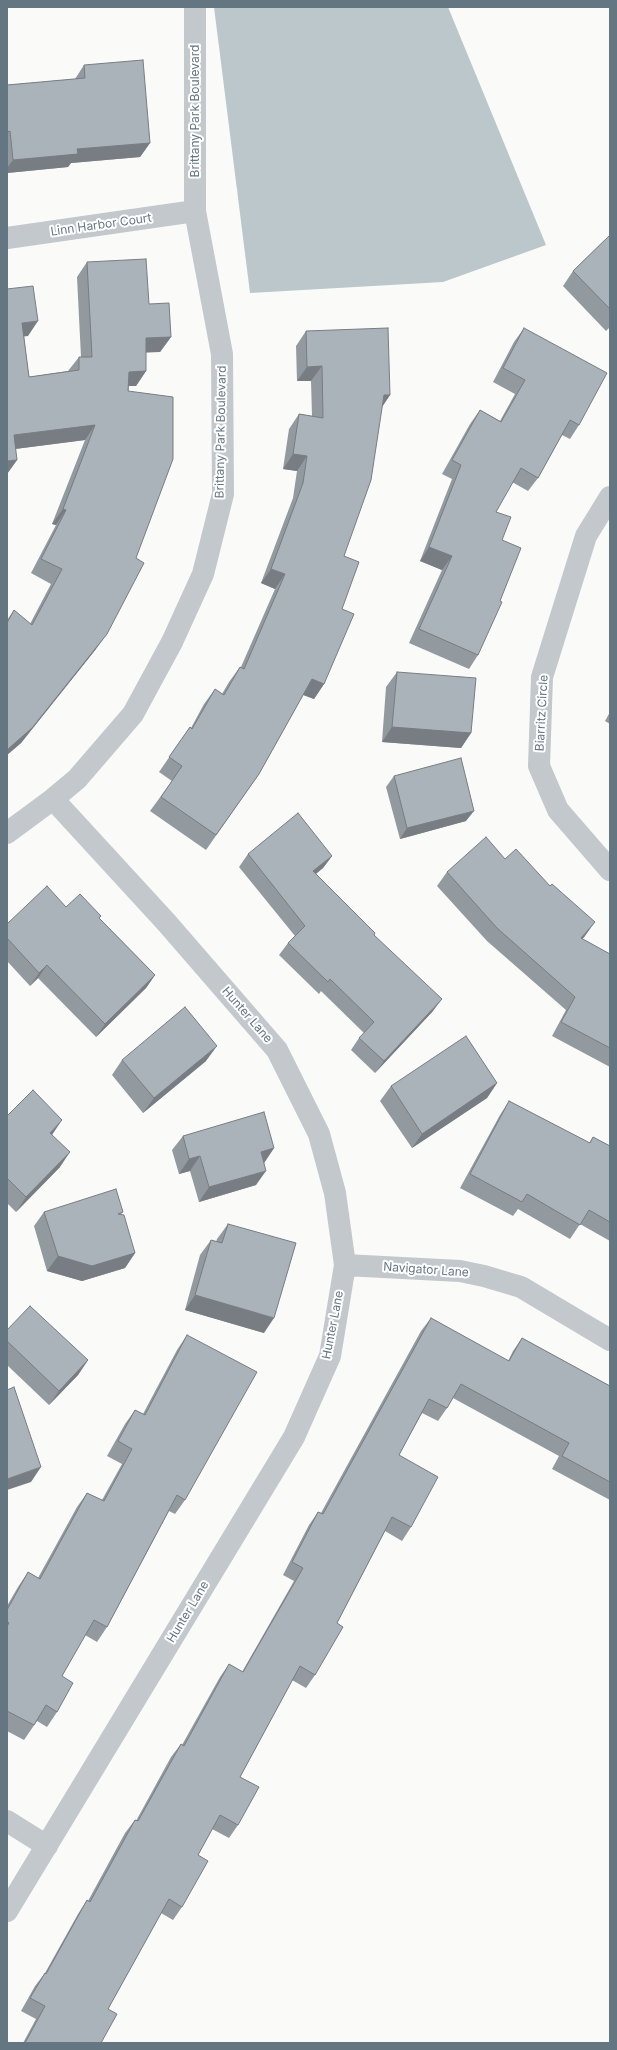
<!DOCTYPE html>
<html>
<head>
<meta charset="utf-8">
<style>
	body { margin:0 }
	#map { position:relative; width:617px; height:2050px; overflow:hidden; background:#fafaf8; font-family:Inter,sans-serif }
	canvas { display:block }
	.frame { position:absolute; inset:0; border:8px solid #657683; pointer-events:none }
</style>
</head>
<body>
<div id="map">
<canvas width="617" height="2050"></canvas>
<div class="frame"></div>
</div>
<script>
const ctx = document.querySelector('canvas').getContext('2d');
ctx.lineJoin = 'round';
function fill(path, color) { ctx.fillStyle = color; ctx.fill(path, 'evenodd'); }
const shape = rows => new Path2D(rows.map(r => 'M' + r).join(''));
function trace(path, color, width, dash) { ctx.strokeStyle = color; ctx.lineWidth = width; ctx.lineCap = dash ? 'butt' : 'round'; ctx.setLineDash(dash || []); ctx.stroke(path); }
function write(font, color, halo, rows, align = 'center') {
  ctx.font = font + ' Inter,sans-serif'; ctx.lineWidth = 4; ctx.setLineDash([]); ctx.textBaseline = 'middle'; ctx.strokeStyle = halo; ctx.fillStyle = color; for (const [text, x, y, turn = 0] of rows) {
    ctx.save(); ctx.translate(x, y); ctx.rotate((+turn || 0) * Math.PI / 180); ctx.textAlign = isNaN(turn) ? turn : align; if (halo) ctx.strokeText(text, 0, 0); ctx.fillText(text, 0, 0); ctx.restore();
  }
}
fill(shape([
	[214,7,448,7,546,245,443,282,250,293]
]), '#bbc7cb');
trace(shape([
	[7,238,195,211],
	[610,497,586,536,542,677,539,766,558,810,610,870],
	[7,833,53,799,77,779,133,714,172,642,203,574,223,494,222,354,195,211,195,7],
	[345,1265,460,1271,484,1276,521,1287,610,1340],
	[7,1821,47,1846],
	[7,1911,294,1437,330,1356,345,1265,335,1193,319,1134,277,1050,166,922,53,799]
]), '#c3c8cc', 22);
fill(shape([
	[84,65,150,143,140,157,71,163,68,167,7,173,7,85,75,79],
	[610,235,610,327,606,331,563,286,573,271],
	[87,262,149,304,171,337,160,352,146,352,146,371,136,386,129,386,96,649,21,743,7,755,7,620,14,610,30,624,51,584,31,573,56,525,52,524,85,440,15,449,17,460,7,474,7,289,28,336,24,336,29,377,68,371,79,357,81,357,77,277],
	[524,328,579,425,570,439,562,435,538,478,528,491,512,482,496,512,502,540,478,655,469,669,409,643,442,570,420,561,452,479,442,474,470,424,480,410,500,421,515,394,493,382,514,342],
	[306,331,390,395,382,407,344,556,342,609,324,684,314,699,303,695,259,774,206,850,150,811,172,781,159,772,190,727,191,728,204,704,215,689,222,694,229,682,240,667,241,667,275,589,261,583,293,498,297,471,283,469,289,429,299,414,312,416,311,381,297,381,296,346],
	[397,672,471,733,461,748,382,742,386,687],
	[610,712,610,724,605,721],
	[394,776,466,821,400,839,386,787],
	[248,854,332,856,323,868,316,874,374,935,433,1011,375,1073,351,1050,359,1038,364,1033,321,991,319,994,279,955,288,943,295,936,239,867],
	[505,859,585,936,582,939,610,954,610,1067,552,1036,566,1010,487,941,437,886,447,872],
	[66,907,101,916,99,918,155,975,146,988,96,1037,38,978,30,986,7,961,7,924],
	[122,1060,206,1061,143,1113,112,1075],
	[497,1083,487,1098,412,1148,380,1101,391,1086],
	[509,1101,589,1143,593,1137,610,1146,610,1241,580,1224,570,1239,518,1209,513,1216,460,1188,500,1115],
	[7,1116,52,1134,60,1167,16,1212,7,1203],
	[183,1136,274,1148,264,1163,256,1185,199,1202,190,1171,179,1174,172,1150],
	[44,1212,123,1212,121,1214,135,1253,125,1268,82,1281,47,1271,34,1226],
	[228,1224,264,1333,185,1310,200,1255,211,1240,216,1242,217,1239],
	[431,1318,508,1361,513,1351,522,1338,610,1386,610,1500,552,1469,559,1456,453,1398,447,1408,438,1421,422,1413,399,1455,411,1527,402,1541,385,1531,337,1623,315,1675,306,1688,292,1680,240,1777,238,1825,229,1838,212,1829,198,1855,182,1907,173,1920,161,1913,108,2009,101,2043,23,2043,36,2019,21,2011,35,1986,45,1973,78,1914,87,1900,88,1901,125,1833,135,1820,136,1821,171,1757,181,1744,182,1745,220,1677,229,1664,242,1672,294,1581,283,1575,309,1525,318,1512,321,1513,421,1331],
	[7,1330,88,1360,78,1375,49,1405,7,1365],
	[187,1335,185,1500,175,1514,169,1511,107,1627,97,1642,85,1635,62,1676,57,1712,47,1727,37,1721,24,1740,7,1731,7,1606,18,1587,28,1572,38,1578,77,1507,87,1493,102,1500,122,1464,107,1456,125,1424,135,1410,143,1414,177,1350]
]), '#929a9f');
fill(shape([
	[150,143,140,157,71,163,68,167,7,173,7,168,13,160,77,149],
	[38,321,28,336,12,338,22,323],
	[171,337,160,352,136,353,146,338],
	[322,366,311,381,297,381,307,367],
	[146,371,136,386,119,386,129,372],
	[384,395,390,395,380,410],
	[95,425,85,440,7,450,14,435],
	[293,454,307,456,297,471,283,469],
	[17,460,7,474,7,461],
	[63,509,66,510,56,525,52,524],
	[429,547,452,556,442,570,420,561],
	[271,569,285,574,275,589,261,583],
	[107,634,96,649,21,743,7,755,7,750],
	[312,679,324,684,314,699,301,694],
	[392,727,471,733,461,748,382,742],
	[474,811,466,821,400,839,407,828],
	[332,856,323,868,304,883,313,871],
	[595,922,585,936,571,952,581,938],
	[47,965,38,978,30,986,39,973],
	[155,975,146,988,96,1037,105,1024],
	[442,999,433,1011,375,1073,384,1061],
	[217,1046,206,1061,143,1113,154,1098],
	[497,1083,487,1098,412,1148,422,1134],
	[62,1120,52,1135,50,1133],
	[274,1148,264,1163,261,1152],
	[70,1152,60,1167,16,1212,26,1197],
	[200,1156,190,1171,179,1174,189,1159],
	[266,1171,256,1185,199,1202,209,1187],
	[135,1253,125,1268,82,1281,47,1271,58,1256],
	[195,1295,274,1318,264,1333,185,1310],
	[88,1360,78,1375,49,1405,59,1391],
	[41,1467,31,1482,7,1490,7,1479]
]), '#777d82');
const building = shape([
	[143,60,150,143,77,149,78,154,13,160,10,131,7,132,7,85,85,78,84,65,143,60],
	[610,235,610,309,573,271,610,235],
	[146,259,149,304,169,303,171,337,146,338,146,371,129,372,128,391,173,397,173,459,136,558,144,563,107,634,32,728,7,750,7,623,14,610,32,625,62,569,41,559,66,510,63,509,95,425,14,435,17,460,7,461,7,289,33,286,38,321,22,323,29,377,79,370,79,357,92,357,87,262,146,259],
	[388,328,390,395,384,395,371,480,344,556,359,562,342,609,354,614,324,684,312,679,259,774,216,835,161,797,182,766,169,757,190,727,192,729,215,689,224,695,240,667,244,669,285,574,271,569,303,483,307,456,293,454,299,414,323,418,322,366,307,367,306,331,388,328],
	[524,328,607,373,579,425,570,420,538,478,521,468,496,512,511,517,502,540,521,548,500,601,502,602,478,655,419,629,452,556,429,547,461,465,452,460,480,410,501,422,525,380,503,368,524,328],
	[397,672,476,678,471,733,392,727,397,672],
	[461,758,474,811,407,828,394,776,461,758],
	[298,813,332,856,313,871,375,933,374,935,442,999,384,1061,359,1038,374,1022,330,979,328,982,288,943,305,926,248,854,298,813],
	[486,837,505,859,516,849,550,886,552,884,595,922,581,938,610,954,610,1048,561,1022,575,997,497,928,447,872,486,837],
	[47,886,66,907,80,894,101,916,99,918,155,975,105,1024,47,965,39,973,7,938,7,924,47,886],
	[185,1007,217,1046,154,1098,122,1060,185,1007],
	[466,1036,497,1083,422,1134,391,1086,466,1036],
	[33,1090,62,1120,50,1133,70,1152,26,1197,7,1178,7,1116,33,1090],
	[509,1101,590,1143,593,1137,610,1146,610,1222,589,1210,580,1225,527,1194,522,1202,470,1174,509,1101],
	[264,1112,274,1148,261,1152,266,1171,209,1187,200,1156,189,1159,183,1136,264,1112],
	[116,1189,123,1212,118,1214,124,1215,135,1253,92,1266,58,1256,44,1212,116,1189],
	[228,1224,296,1243,274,1318,195,1295,211,1240,222,1243,228,1224],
	[30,1306,88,1360,59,1391,7,1341,7,1330,30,1306],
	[431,1318,509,1361,522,1338,610,1386,610,1482,562,1456,569,1443,461,1384,447,1408,429,1399,399,1455,438,1477,411,1527,392,1517,337,1623,343,1627,315,1675,300,1666,240,1777,259,1787,238,1825,220,1815,198,1855,208,1861,182,1907,169,1899,108,2009,117,2014,101,2043,25,2043,45,2006,30,1998,45,1973,46,1974,87,1900,90,1902,135,1820,138,1821,181,1744,184,1746,229,1664,243,1672,303,1568,292,1562,318,1512,323,1514,431,1318],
	[187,1335,257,1372,185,1500,177,1495,107,1627,94,1620,62,1676,73,1683,57,1712,46,1705,34,1725,7,1711,7,1626,9,1623,7,1621,7,1610,28,1572,40,1579,87,1493,104,1501,132,1449,118,1441,135,1410,145,1415,187,1335],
	[14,1387,41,1467,7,1479,7,1390,14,1387]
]);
fill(building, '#aab3b9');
trace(building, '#777d82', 1);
write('12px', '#657683', '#fff', [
	["Brittany Park Boulevard",195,111,-90],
	["Linn Harbor Court",101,225,-8],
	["Brittany Park Boulevard",221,432,-89],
	["Biarritz Circle",542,713,-87],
	["Hunter Lane",247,1015,49],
	["Navigator Lane",426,1270,4],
	["Hunter Lane",333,1325,-79],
	["Hunter Lane",188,1612,-59]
]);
</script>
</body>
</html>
